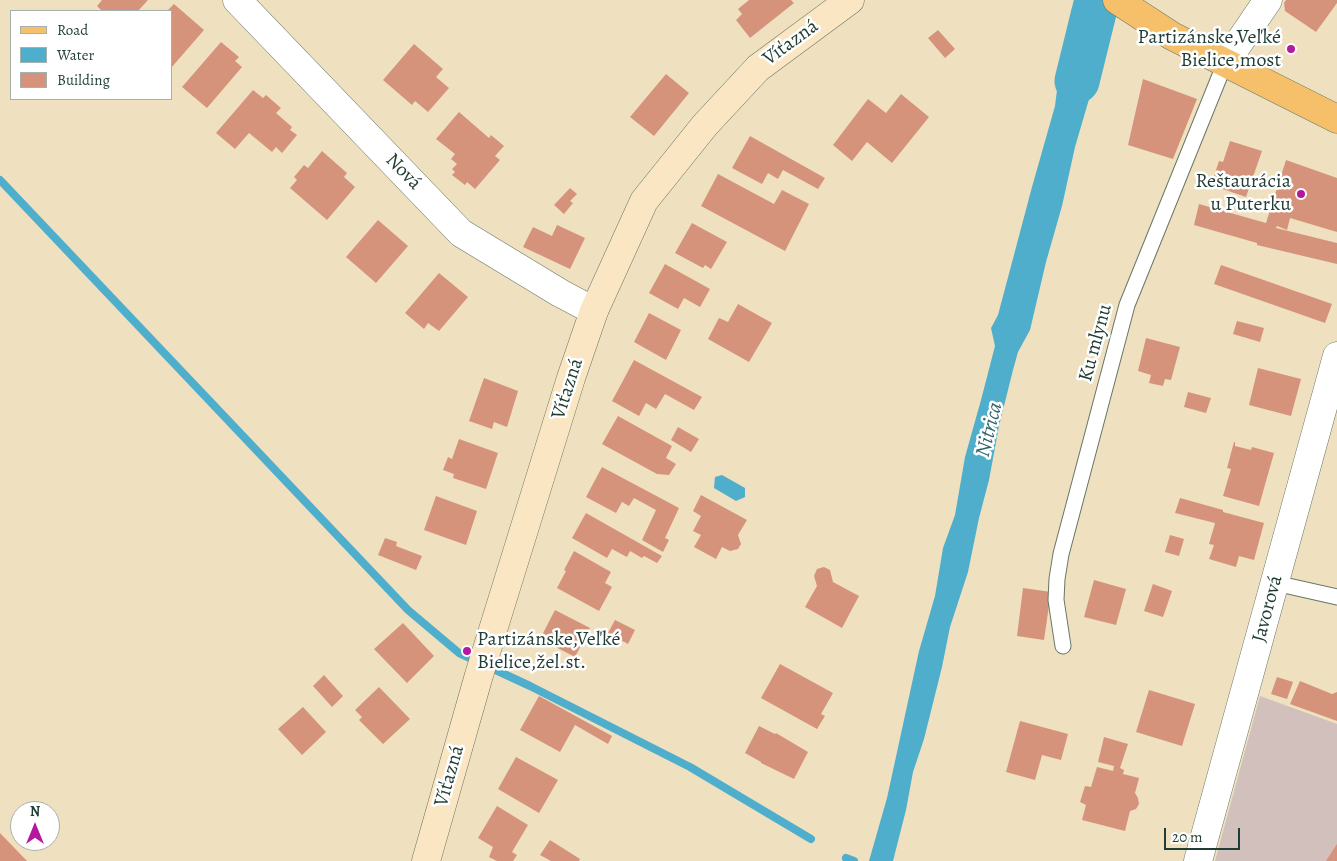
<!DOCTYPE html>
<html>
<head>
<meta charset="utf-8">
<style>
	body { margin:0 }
	#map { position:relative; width:1337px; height:861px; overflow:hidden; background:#efe0c0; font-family:Alegreya,serif }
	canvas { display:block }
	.legend { position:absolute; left:10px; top:10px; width:162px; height:90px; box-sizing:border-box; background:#fff; border:1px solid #a5b1ae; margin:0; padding:6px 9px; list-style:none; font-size:15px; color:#1f3d34 }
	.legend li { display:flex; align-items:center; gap:10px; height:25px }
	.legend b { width:25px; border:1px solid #a5b1ae }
	.north { position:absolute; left:10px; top:801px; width:50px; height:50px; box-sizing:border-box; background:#fff; border:1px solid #a5b1ae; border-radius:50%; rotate:0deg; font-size:14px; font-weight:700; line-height:20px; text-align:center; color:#1f3d34 }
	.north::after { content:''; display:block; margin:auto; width:18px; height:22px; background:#b5179e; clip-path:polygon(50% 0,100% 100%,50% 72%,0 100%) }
	.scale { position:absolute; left:1164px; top:828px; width:76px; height:22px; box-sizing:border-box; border:2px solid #1f3d34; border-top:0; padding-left:6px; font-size:15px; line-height:18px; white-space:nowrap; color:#1f3d34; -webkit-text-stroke:4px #fff; paint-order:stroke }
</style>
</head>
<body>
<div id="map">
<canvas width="1337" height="861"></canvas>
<ul class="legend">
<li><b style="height:6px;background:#f6c06b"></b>Road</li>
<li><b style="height:14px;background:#4eaecc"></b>Water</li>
<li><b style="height:14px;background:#d6937c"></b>Building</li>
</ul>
<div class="north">N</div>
<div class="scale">20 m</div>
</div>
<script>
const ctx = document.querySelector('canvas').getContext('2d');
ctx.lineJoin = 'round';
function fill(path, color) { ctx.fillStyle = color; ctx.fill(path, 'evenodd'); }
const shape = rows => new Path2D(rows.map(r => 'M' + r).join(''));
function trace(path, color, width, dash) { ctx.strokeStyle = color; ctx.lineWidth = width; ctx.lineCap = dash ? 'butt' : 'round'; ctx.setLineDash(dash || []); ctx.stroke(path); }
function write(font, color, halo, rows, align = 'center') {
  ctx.font = font + ' Alegreya,serif'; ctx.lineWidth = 5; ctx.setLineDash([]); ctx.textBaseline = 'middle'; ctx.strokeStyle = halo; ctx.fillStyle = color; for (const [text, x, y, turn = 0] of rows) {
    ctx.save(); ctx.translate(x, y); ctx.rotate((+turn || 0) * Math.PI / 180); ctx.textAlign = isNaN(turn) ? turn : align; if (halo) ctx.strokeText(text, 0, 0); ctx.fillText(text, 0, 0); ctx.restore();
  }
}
fill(shape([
	[1260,696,1337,724,1337,861,1215,861]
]), '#d1c0bc');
fill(shape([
	[1072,8,1109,31,1075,147,1062,206,1046,262,1030,330,1018,352,1013,370,999,426,989,480,979,518,968,572,950,627,942,667,924,739,913,772,906,810,893,861,869,861,887,798,919,651,935,596,943,548,955,515,965,457,981,400,995,346,991,328,998,315,1032,187,1055,106,1059,74,1066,46,1067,29],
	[722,475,745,488,745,497,736,501,714,488,715,477]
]), '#4eaecc');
trace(shape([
	[0,180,408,610,459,653,530,686,690,767,811,839],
	[846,858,854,861]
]), '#4eaecc', 8);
trace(shape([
	[1077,81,1097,0]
]), '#4eaecc', 45);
fill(shape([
	[102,0,148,0,138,11,102,11,97,6],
	[749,0,791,0,794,3,750,38,736,20,742,14,738,9],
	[1286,0,1337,0,1337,3,1316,32,1285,11,1284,3],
	[174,4,204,30,171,68,171,11,167,11],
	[938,30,955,49,945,58,928,38],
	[221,42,239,57,235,61,242,67,207,108,182,87],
	[414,44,443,69,436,77,449,88,428,112,415,101,412,105,383,80],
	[666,74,689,93,654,136,630,117],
	[1143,79,1197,99,1173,159,1128,145],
	[253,90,263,98,266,95,281,108,276,113,292,127,290,130,297,135,282,153,276,147,272,152,249,133,235,149,216,133],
	[901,94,929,117,892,163,867,142,852,161,833,145,868,99,886,113],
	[459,112,489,138,491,135,504,146,495,156,500,160,475,189,467,182,465,185,452,175,455,172,452,169,457,164,451,159,455,154,436,139],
	[750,136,825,178,818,189,783,170,778,179,768,173,762,184,732,168],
	[1230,141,1262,151,1246,197,1211,185,1219,161,1223,162],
	[322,151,347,173,344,177,355,187,327,220,290,188,297,180,294,177,304,165,308,168],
	[1286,160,1337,178,1337,232,1290,218,1287,230,1277,226,1276,228,1337,243,1337,264,1257,245,1257,243,1194,225,1199,204,1266,223],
	[718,174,774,204,782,190,809,204,785,251,701,206],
	[570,188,577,194,570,201,573,203,564,214,554,205],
	[378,220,408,246,376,283,346,257],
	[692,223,727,242,711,269,705,265,703,268,675,253],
	[557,225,585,238,570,269,523,247,533,227,552,236],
	[665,264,710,289,700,307,684,298,678,309,649,293],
	[1221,265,1332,304,1325,323,1214,284],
	[439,273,468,297,439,331,428,323,424,329,405,313],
	[738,304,772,323,749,362,708,339,719,318,728,322],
	[649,313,681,330,666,360,634,342],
	[1237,321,1264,328,1260,342,1233,334],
	[1146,338,1180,347,1171,380,1165,379,1163,386,1149,383,1151,375,1138,371],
	[634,360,702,397,694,410,665,394,656,409,646,403,639,416,612,401],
	[1258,368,1301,379,1291,416,1249,405],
	[484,378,518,391,507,427,494,422,492,429,469,421],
	[1188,392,1211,398,1206,413,1184,407],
	[618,416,672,446,666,458,676,464,669,475,657,474,602,444],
	[678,427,699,439,691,452,671,440],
	[459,439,498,453,486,489,453,478,454,474,443,470,448,457,452,459],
	[1234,442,1235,442,1235,446,1251,450,1252,447,1274,453,1259,506,1223,496,1231,469,1227,468],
	[602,467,679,508,665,538,669,540,663,552,642,540,656,510,634,498,629,506,622,502,616,513,586,497],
	[701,495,747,520,738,535,741,544,738,549,730,551,722,547,716,559,694,547,701,535,693,531,701,516,693,511],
	[436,496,477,511,466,545,424,530],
	[1180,498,1223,510,1223,512,1264,523,1254,560,1239,556,1236,567,1209,559,1214,545,1209,544,1215,523,1175,513],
	[586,513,662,556,657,563,644,556,642,558,630,551,627,557,612,549,607,558,572,538],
	[1170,535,1184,539,1179,556,1165,552],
	[385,538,397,542,396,546,422,556,416,570,378,555],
	[574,551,611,572,605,583,612,587,599,611,557,588,566,571,564,570],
	[824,567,830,570,833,582,859,596,842,628,805,607,817,586,814,576,817,569],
	[1094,580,1126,589,1116,625,1084,617],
	[1153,584,1172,591,1163,617,1144,611],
	[1023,588,1051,592,1044,640,1017,636],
	[555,610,590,628,575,657,540,639],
	[615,620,635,630,628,644,608,633],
	[403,623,434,656,407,683,374,649],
	[780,664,833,693,821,714,825,716,817,729,761,698],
	[324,675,343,696,332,707,313,686],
	[1277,677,1293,682,1287,699,1271,694],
	[1300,681,1332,694,1337,692,1337,721,1290,704],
	[379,687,410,719,383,744,359,720,362,717,355,710],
	[1149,690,1195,704,1182,746,1136,732],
	[539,696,612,736,608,744,575,725,560,752,520,730],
	[303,707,326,732,302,755,278,729],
	[1020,721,1068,734,1061,760,1042,755,1035,780,1006,772],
	[759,726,775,734,776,733,808,752,794,779,761,763,761,762,745,753],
	[1104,737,1128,744,1120,768,1124,770,1123,774,1139,778,1135,793,1138,798,1139,804,1136,809,1130,811,1125,831,1082,820,1086,805,1080,802,1085,786,1091,787,1097,767,1113,771,1114,766,1098,762],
	[516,757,558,780,539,813,498,789],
	[497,806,528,825,512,852,517,855,513,861,497,861,489,857,493,847,478,838],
	[0,833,27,861,0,861],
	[550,840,580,859,579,861,551,861,540,855],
	[1337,844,1337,861,1326,861]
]), '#d6937c');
const lane = shape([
	[1275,583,1337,597],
	[1063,646,1056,600,1057,579,1061,554,1127,305,1225,63]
]);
const street = shape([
	[237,0,461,233,560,293,594,311],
	[1225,63,1268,0],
	[1198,861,1337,356]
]);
const secondary = shape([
	[426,861,479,675,571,378,594,311,644,201,705,125,758,68,850,0]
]);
const primary = shape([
	[1117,0,1172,36,1337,119]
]);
trace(lane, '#687665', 17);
trace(street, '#687665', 29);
trace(secondary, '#687665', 29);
trace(primary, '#687665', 29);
trace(lane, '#fff', 15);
trace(street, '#fff', 28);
trace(secondary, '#fbe6c4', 28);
trace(primary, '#f6c06b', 28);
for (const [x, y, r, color] of [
	[1291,49,5,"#b5179e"],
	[1301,194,5,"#b5179e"],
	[467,651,5,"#b5179e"]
]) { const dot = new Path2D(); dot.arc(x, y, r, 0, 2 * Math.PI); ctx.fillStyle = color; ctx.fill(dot); trace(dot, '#fff', 2); }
write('20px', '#1f3d34', '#fff', [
	["Partizánske,Veľké",1281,38],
	["Bielice,most",1281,61],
	["Reštaurácia",1291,182],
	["u Puterku",1291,205],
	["Partizánske,Veľké",477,640,"left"],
	["Bielice,žel.st.",477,663,"left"]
], 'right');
write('20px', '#1f3d34', '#fff', [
	["Víťazná",791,43,-36],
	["Nová",403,172,46],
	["Ku mlynu",1096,343,-75],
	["Víťazná",568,389,-72],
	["Javorová",1268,609,-75],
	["Víťazná",450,776,-74]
]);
write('italic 21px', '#2f6569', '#fff', [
	["Nitrica",990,430,-76]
]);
</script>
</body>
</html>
